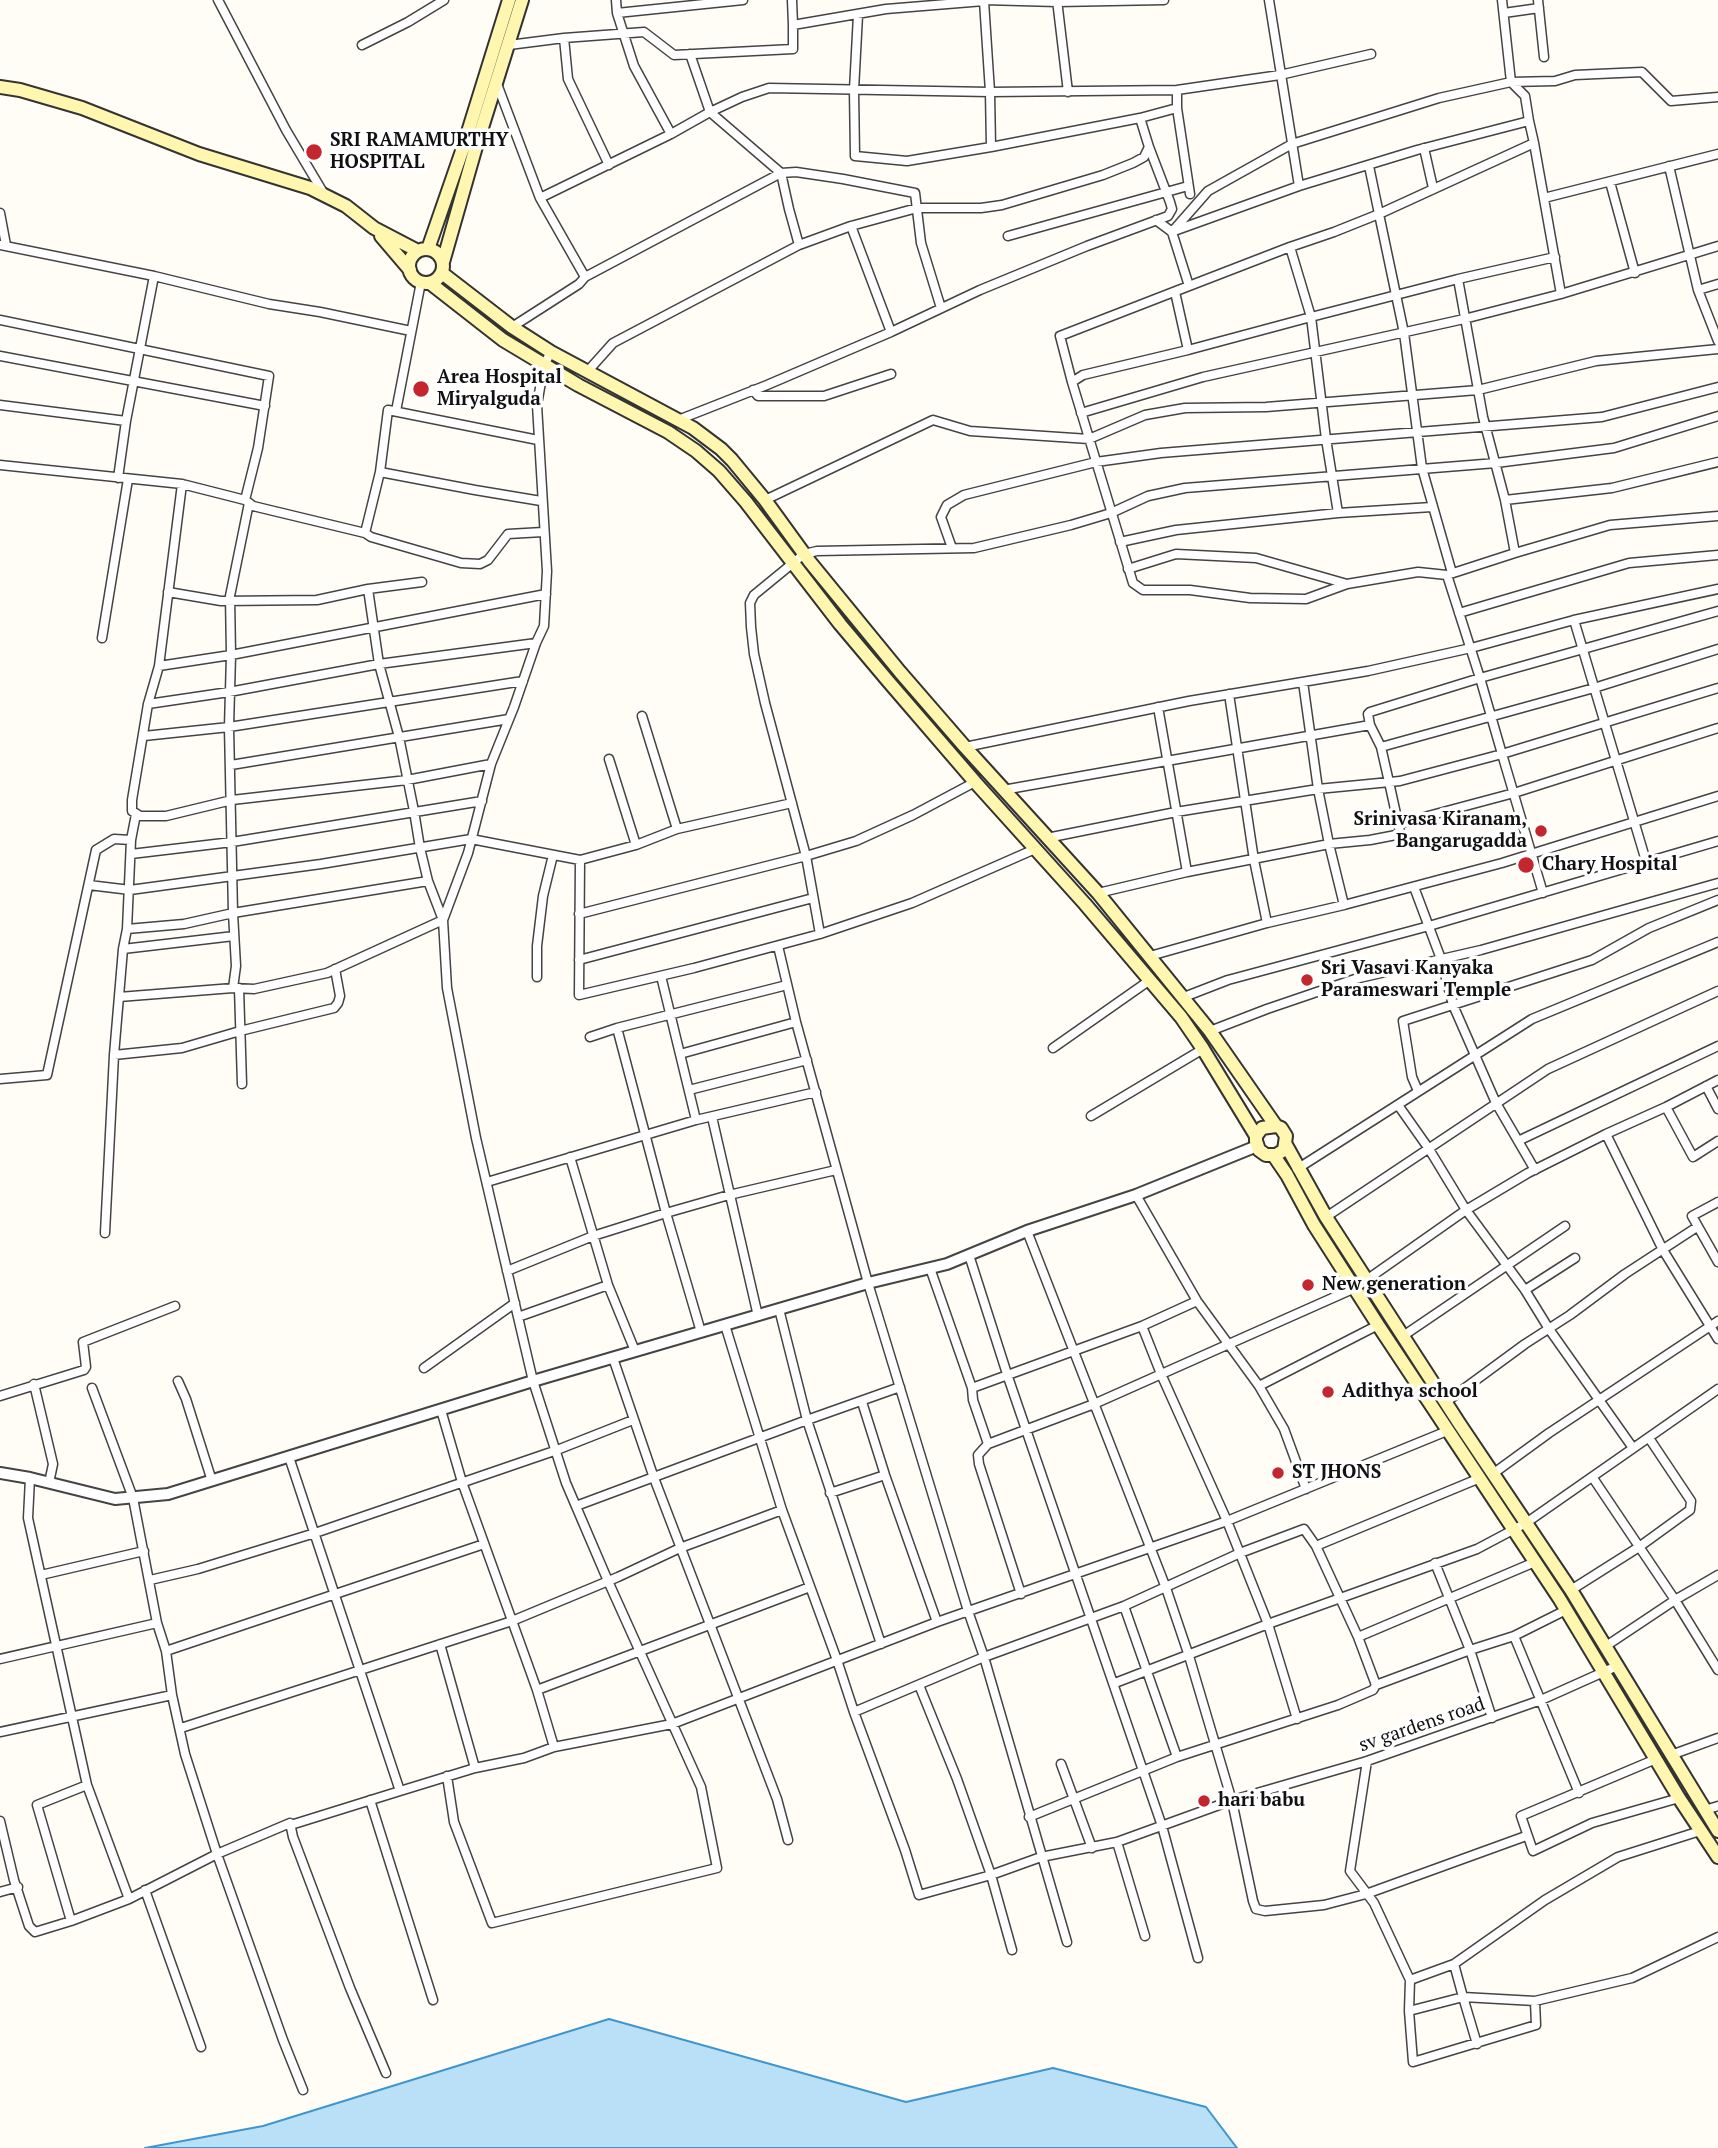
<!DOCTYPE html>
<html>
<head>
<meta charset="utf-8">
<style>
	body { margin:0 }
	canvas { display:block; background:#fffdf5 }
</style>
</head>
<body>
<canvas width="1718" height="2148"></canvas>
<script>
const ctx = document.querySelector('canvas').getContext('2d');
ctx.lineJoin = 'round';
function fill(path, color) { ctx.fillStyle = color; ctx.fill(path, 'evenodd'); }
const shape = rows => new Path2D(rows.map(r => 'M' + r).join(''));
function trace(path, color, width, dash) { ctx.strokeStyle = color; ctx.lineWidth = width; ctx.lineCap = dash ? 'butt' : 'round'; ctx.setLineDash(dash || []); ctx.stroke(path); }
function write(font, color, halo, rows, align = 'center') {
  ctx.font = font + ' "PT Serif",serif'; ctx.lineWidth = 7; ctx.setLineDash([]); ctx.textBaseline = 'middle'; ctx.strokeStyle = halo; ctx.fillStyle = color; for (const [text, x, y, turn = 0] of rows) {
    ctx.save(); ctx.translate(x, y); ctx.rotate((+turn || 0) * Math.PI / 180); ctx.textAlign = isNaN(turn) ? turn : align; if (halo) ctx.strokeText(text, 0, 0); ctx.fillText(text, 0, 0); ctx.restore();
  }
}
const water = shape([
	[609,2019,906,2102,1053,2068,1206,2107,1237,2148,145,2148,263,2126,609,2019]
]);
fill(water, '#b9e0f7');
trace(water, '#3f96cf', 2);
const minor = shape([
	[218,0,286,130,324,194],
	[792,0,793,25,886,9,984,1,990,92,991,147],
	[984,0,1057,2,1164,0],
	[1057,0,1068,92],
	[1502,0,1511,82,1525,96,1529,121],
	[1538,0,1544,57],
	[617,13,743,0],
	[1504,13,1539,8],
	[858,15,854,90,855,156,907,161,991,147,1140,118,1177,108],
	[564,38,568,79,609,165],
	[362,45,408,22,444,0],
	[509,45,564,38,644,32,674,55,793,49,793,25],
	[690,54,710,112,781,173,789,209,799,245],
	[497,84,540,198,671,134,634,66,617,13,616,0],
	[1177,90,1177,108,1190,194],
	[671,134,710,112,742,97,769,88,990,92,1177,90,1280,75,1371,54],
	[1424,148,1433,188],
	[1669,166,1698,290,1718,341],
	[1610,182,1635,273],
	[1299,186,1417,150,1529,121,1534,143,1561,294],
	[540,198,585,277],
	[1544,198,1718,154],
	[0,213,6,245],
	[1156,220,1172,232,1189,286,1290,247,1311,317,1458,279,1483,417,1505,500,1515,553,1447,575,1480,678,1502,754,1718,688],
	[851,226,891,332],
	[1174,231,1299,186,1269,0],
	[1172,232,1208,191,1292,144,1439,98,1511,82,1555,81,1575,75,1642,72,1671,101,1718,97],
	[1008,236,1188,186],
	[0,245,154,276,269,304,320,312,411,331],
	[1290,247,1334,232,1379,214,1369,166],
	[1458,279,1555,257],
	[1698,290,1718,284],
	[1175,292,1188,350,1083,375,1072,382,1133,583,1143,590,1190,590,1250,598,1306,599,1347,584,1418,572,1447,575],
	[0,320,269,376,258,448,245,500],
	[512,327,579,284,585,277,781,173,796,172,843,179,915,193,921,243,941,308],
	[1188,350,1311,317,1326,439,1338,513],
	[0,356,265,406],
	[587,372,613,343,799,245,851,226,917,208,981,208,1002,205,1103,175,1133,163,1144,157,1149,147,1140,118],
	[1072,382,1060,336,1189,286],
	[753,390,758,396,824,396,891,374],
	[0,405,126,421],
	[396,411,421,282],
	[1081,413,1203,377,1464,319,1561,294,1718,246],
	[678,420,767,385,891,332,980,290,1087,246,1168,216,1172,209,1170,202,1149,147],
	[0,465,182,484,159,666,231,655,229,727,233,913,236,966,233,988,254,989,327,973,443,920,428,881,420,848,414,811,399,737,379,664,368,589],
	[380,472,475,490,541,501],
	[118,478,126,421,154,276],
	[182,484,245,500,253,506,365,533,371,537,461,563,480,564,488,560,508,534,543,532],
	[765,500,933,420,970,431,1089,439,1145,415,1185,408,1266,407,1478,390,1596,361,1718,349],
	[1505,500,1612,488,1718,462],
	[249,503,230,596,231,655,546,594],
	[365,533,380,472,388,410,538,440],
	[1120,542,1176,530,1338,513,1432,507],
	[952,548,941,517,947,505,964,495,1096,462,1161,453,1602,417,1718,387],
	[1515,553,1610,525,1718,516],
	[1128,569,1176,554,1256,558,1347,584],
	[1452,573,1422,468,1404,333,1379,214,1534,143],
	[168,592,221,601,317,600,368,589,422,582],
	[1459,613,1629,563,1718,555],
	[1574,620,1718,589],
	[102,638,128,479],
	[159,666,148,704,132,800,132,811,140,816,166,816,232,800,407,780,491,764],
	[1303,682,1318,789,1329,844,1344,905],
	[1229,694,1254,860,1267,923],
	[148,704,229,692,379,664,536,643],
	[1158,707,1187,872],
	[642,716,677,829],
	[144,736,229,727,523,681],
	[965,747,1189,701,1368,671,1471,648,1574,620,1646,861],
	[1381,747,1594,688,1718,649],
	[609,759,636,845],
	[231,765,509,719],
	[1003,790,1370,725],
	[1398,824,1514,793,1718,728],
	[1047,838,1176,812,1318,789,1400,781,1502,754,1543,893],
	[131,854,232,842,482,801],
	[580,860,579,995,694,968,820,934,912,903,1035,849],
	[89,885,130,890,321,864,471,839,580,860,636,845,677,829,792,803],
	[1414,887,1441,959,1453,1005,1496,1103,1535,1170],
	[1098,893,1187,872,1329,844,1370,840,1396,835,1400,832,1389,782,1381,747,1370,725,1368,714,1370,712,1480,678,1718,611],
	[579,914,806,856,856,841,913,815,975,782],
	[127,929,184,924,233,913,428,881],
	[820,934,806,856,765,703,754,654,751,627,750,603,754,595,804,554,817,551,974,548,1071,525,1111,513,1148,496,1185,488,1496,463,1614,448,1718,416],
	[778,946,796,1022],
	[123,949,234,936],
	[1150,956,1267,923,1344,905,1502,863,1718,796],
	[579,960,813,898],
	[661,976,696,1120],
	[537,977,537,946,543,896,553,855],
	[239,988,242,1084],
	[119,997,233,988],
	[1184,997,1228,980,1429,926,1718,841],
	[617,1028,666,1213,701,1332],
	[1210,1031,1267,1009,1355,979,1481,950,1718,883],
	[590,1037,617,1028,787,985],
	[1053,1048,1150,980],
	[680,1054,796,1022,868,1283,968,1611,984,1657,1067,1942],
	[114,1055,182,1048,240,1031,334,1008,338,1003,340,996,335,969],
	[0,1079,47,1075,96,850,114,839,131,840],
	[1706,1086,1718,1109],
	[689,1090,807,1060],
	[1418,1091,1412,1077,1403,1021,1592,960,1649,928,1718,900],
	[1398,1105,1429,1149,1466,1210,1525,1290,1549,1329,1633,1448],
	[1666,1107,1693,1157,1718,1141],
	[1091,1116,1203,1049],
	[712,1117,758,1316],
	[1606,1134,1663,1250,1718,1339],
	[1518,1141,1718,1046],
	[570,1157,608,1285,635,1351],
	[1297,1169,1532,1019,1718,942],
	[487,1182,696,1120,816,1092],
	[1136,1195,1197,1301,1259,1386,1284,1429,1306,1489],
	[1718,1202,1692,1216,1718,1262],
	[1326,1217,1548,1069,1718,991],
	[1027,1231,1166,1588,1189,1656,1232,1801,1253,1901,1256,1909,1265,1911,1324,1905,1366,1894,1526,1836],
	[105,1233,114,1055,123,949,127,929,131,840,136,814],
	[969,1255,1008,1377,1162,1826,1198,1958],
	[930,1268,972,1388,973,1400,988,1444],
	[507,1271,593,1236,666,1213,729,1195,836,1170],
	[1525,1290,1575,1258],
	[779,1309,807,1420,881,1644],
	[518,1317,608,1285],
	[725,1325,782,1510,837,1660,854,1712,905,1850,919,1895,991,1875,1041,1857,1117,1842,1233,1800,1367,1761,1541,1700,1617,1666],
	[1142,1326,1161,1374,1227,1521,1268,1624,1297,1719],
	[1403,1336,1565,1226],
	[613,1358,654,1478,777,1799,788,1840],
	[424,1368,515,1303],
	[178,1381,186,1399,212,1481],
	[34,1384,53,1464,49,1483],
	[1259,1386,1378,1325],
	[92,1388,133,1498,157,1623,166,1651,172,1695,185,1754,217,1854,283,2040,303,2090],
	[972,1388,1142,1326,1197,1301],
	[0,1396,84,1370,86,1367,83,1342,175,1306],
	[862,1402,885,1475,937,1622],
	[1446,1402,1525,1344,1570,1315,1625,1274,1697,1227],
	[441,1410,462,1482,537,1690,554,1747],
	[289,1457,400,1791,475,1768,524,1758,554,1747,672,1724,937,1622,1227,1521,1447,1431],
	[1494,1473,1549,1433,1718,1321],
	[30,1478,28,1518,87,1785,129,1899],
	[1593,1478,1675,1600,1718,1670],
	[830,1493,885,1475],
	[576,1506,807,1420,900,1387],
	[1316,1546,1480,1478],
	[1435,1563,1470,1650,1492,1718],
	[41,1575,144,1551],
	[150,1580,198,1569,315,1533,557,1450,633,1420],
	[1571,1590,1639,1547,1690,1510,1691,1501,1649,1438],
	[1021,1594,979,1464,978,1455,988,1444,1094,1404,1355,1288,1466,1210,1528,1173,1606,1134,1666,1107,1718,1080],
	[1124,1606,1177,1757],
	[1514,1636,1579,1793],
	[1358,1637,1535,1562],
	[440,1644,475,1768],
	[1606,1646,1675,1600,1718,1575],
	[166,1651,484,1544],
	[0,1659,157,1623],
	[1115,1683,1268,1624,1477,1549,1526,1523,1718,1389],
	[919,1685,957,1779,991,1875,1012,1950],
	[537,1690,810,1587],
	[854,1712,984,1657,1124,1606,1240,1553,1304,1529,1316,1546,1358,1637,1376,1685],
	[181,1728,512,1621,618,1577,680,1548,782,1510],
	[0,1732,172,1695],
	[1671,1755,1718,1738],
	[1656,1759,1521,1816,1533,1851,1592,1823,1679,1798],
	[1367,1761,1350,1871,1374,1903,1410,1980,1409,2011,1413,2062,1536,2025,1535,2001],
	[1061,1764,1092,1848],
	[447,1776,454,1822,492,1923,717,1868,701,1787,608,1581,566,1483,533,1381,476,1138,447,988,443,920,468,853,491,764,514,707,536,643,544,626,547,571,537,405,544,365,551,352],
	[370,1800,433,2000],
	[1705,1810,1718,1806],
	[1029,1817,1177,1757,1338,1705,1373,1690,1376,1685,1470,1650,1514,1636,1566,1610],
	[0,1821,14,1880,29,1926,35,1932,71,1921,129,1899,217,1854,290,1823,293,1837,350,1988,386,2073],
	[294,1824,400,1791],
	[1700,1831,1618,1857,1545,1900,1454,1964,1463,1997,1535,2001,1632,1978,1718,1937],
	[1117,1842,1145,1936],
	[145,1890,201,2047],
	[0,1892,18,1887],
	[71,1921,37,1805,87,1785],
	[1410,1980,1454,1964],
	[1409,2011,1463,1997,1477,2044]
]);
const tertiary = shape([
	[0,1473,30,1478,115,1499,168,1494,533,1381,868,1283,947,1264,1027,1231,1136,1195,1257,1146]
]);
const secondary = shape([
	[0,87,20,90,82,108,199,154,310,188,346,206,374,228,418,251],
	[381,236,410,270],
	[428,249,463,148,509,0],
	'409 266a17 17 0 1 1 34 0a17 17 0 1 1-34 0Z',
	[443,262,475,150,522,0],
	[442,273,512,327,551,352,693,428,721,449,732,460,765,500,810,562,900,672,965,747,1098,893,1210,1031,1276,1126,1281,1128,1286,1136,1284,1150,1276,1155,1266,1155,1259,1150,1256,1141,1256,1136,1262,1128,1276,1126],
	[430,283,503,340,578,385,668,432,696,451,719,471,746,502,840,624,888,681,975,782,1085,904,1181,1017,1203,1049,1256,1136],
	[1286,1145,1326,1217,1459,1423,1571,1590,1718,1831],
	[1274,1156,1287,1175,1314,1225,1378,1325,1559,1598,1679,1798,1718,1857]
]);
trace(minor, '#444', 11);
trace(tertiary, '#444', 14);
trace(secondary, '#333', 16);
trace(minor, '#fff', 8);
trace(tertiary, '#fff', 10);
trace(secondary, '#fff6b0', 12);
for (const [x, y, r, color] of [
	[314,152,9,"#c4262e"],
	[421,389,9,"#c4262e"],
	[1541,831,7,"#c4262e"],
	[1526,865,9,"#c4262e"],
	[1307,980,7,"#c4262e"],
	[1308,1285,7,"#c4262e"],
	[1328,1392,7,"#c4262e"],
	[1278,1473,7,"#c4262e"],
	[1204,1801,7,"#c4262e"]
]) { const dot = new Path2D(); dot.arc(x, y, r, 0, 2 * Math.PI); ctx.fillStyle = color; ctx.fill(dot); trace(dot, '#fff', 2.5); }
write('bold 19px', '#111', '#fff', [
	["SRI RAMAMURTHY",330,141],
	["HOSPITAL",330,163],
	["Area Hospital",437,378],
	["Miryalguda",437,400],
	["Srinivasa Kiranam,",1527,820,"right"],
	["Bangarugadda",1527,842,"right"],
	["Chary Hospital",1542,865],
	["Sri Vasavi Kanyaka",1321,969],
	["Parameswari Temple",1321,991],
	["New generation",1322,1285],
	["Adithya school",1342,1392],
	["ST JHONS",1292,1473],
	["hari babu",1218,1801]
], 'left');
write('19px', '#111', '#fff', [
	["sv gardens road",1422,1725,-19]
]);
</script>
</body>
</html>
